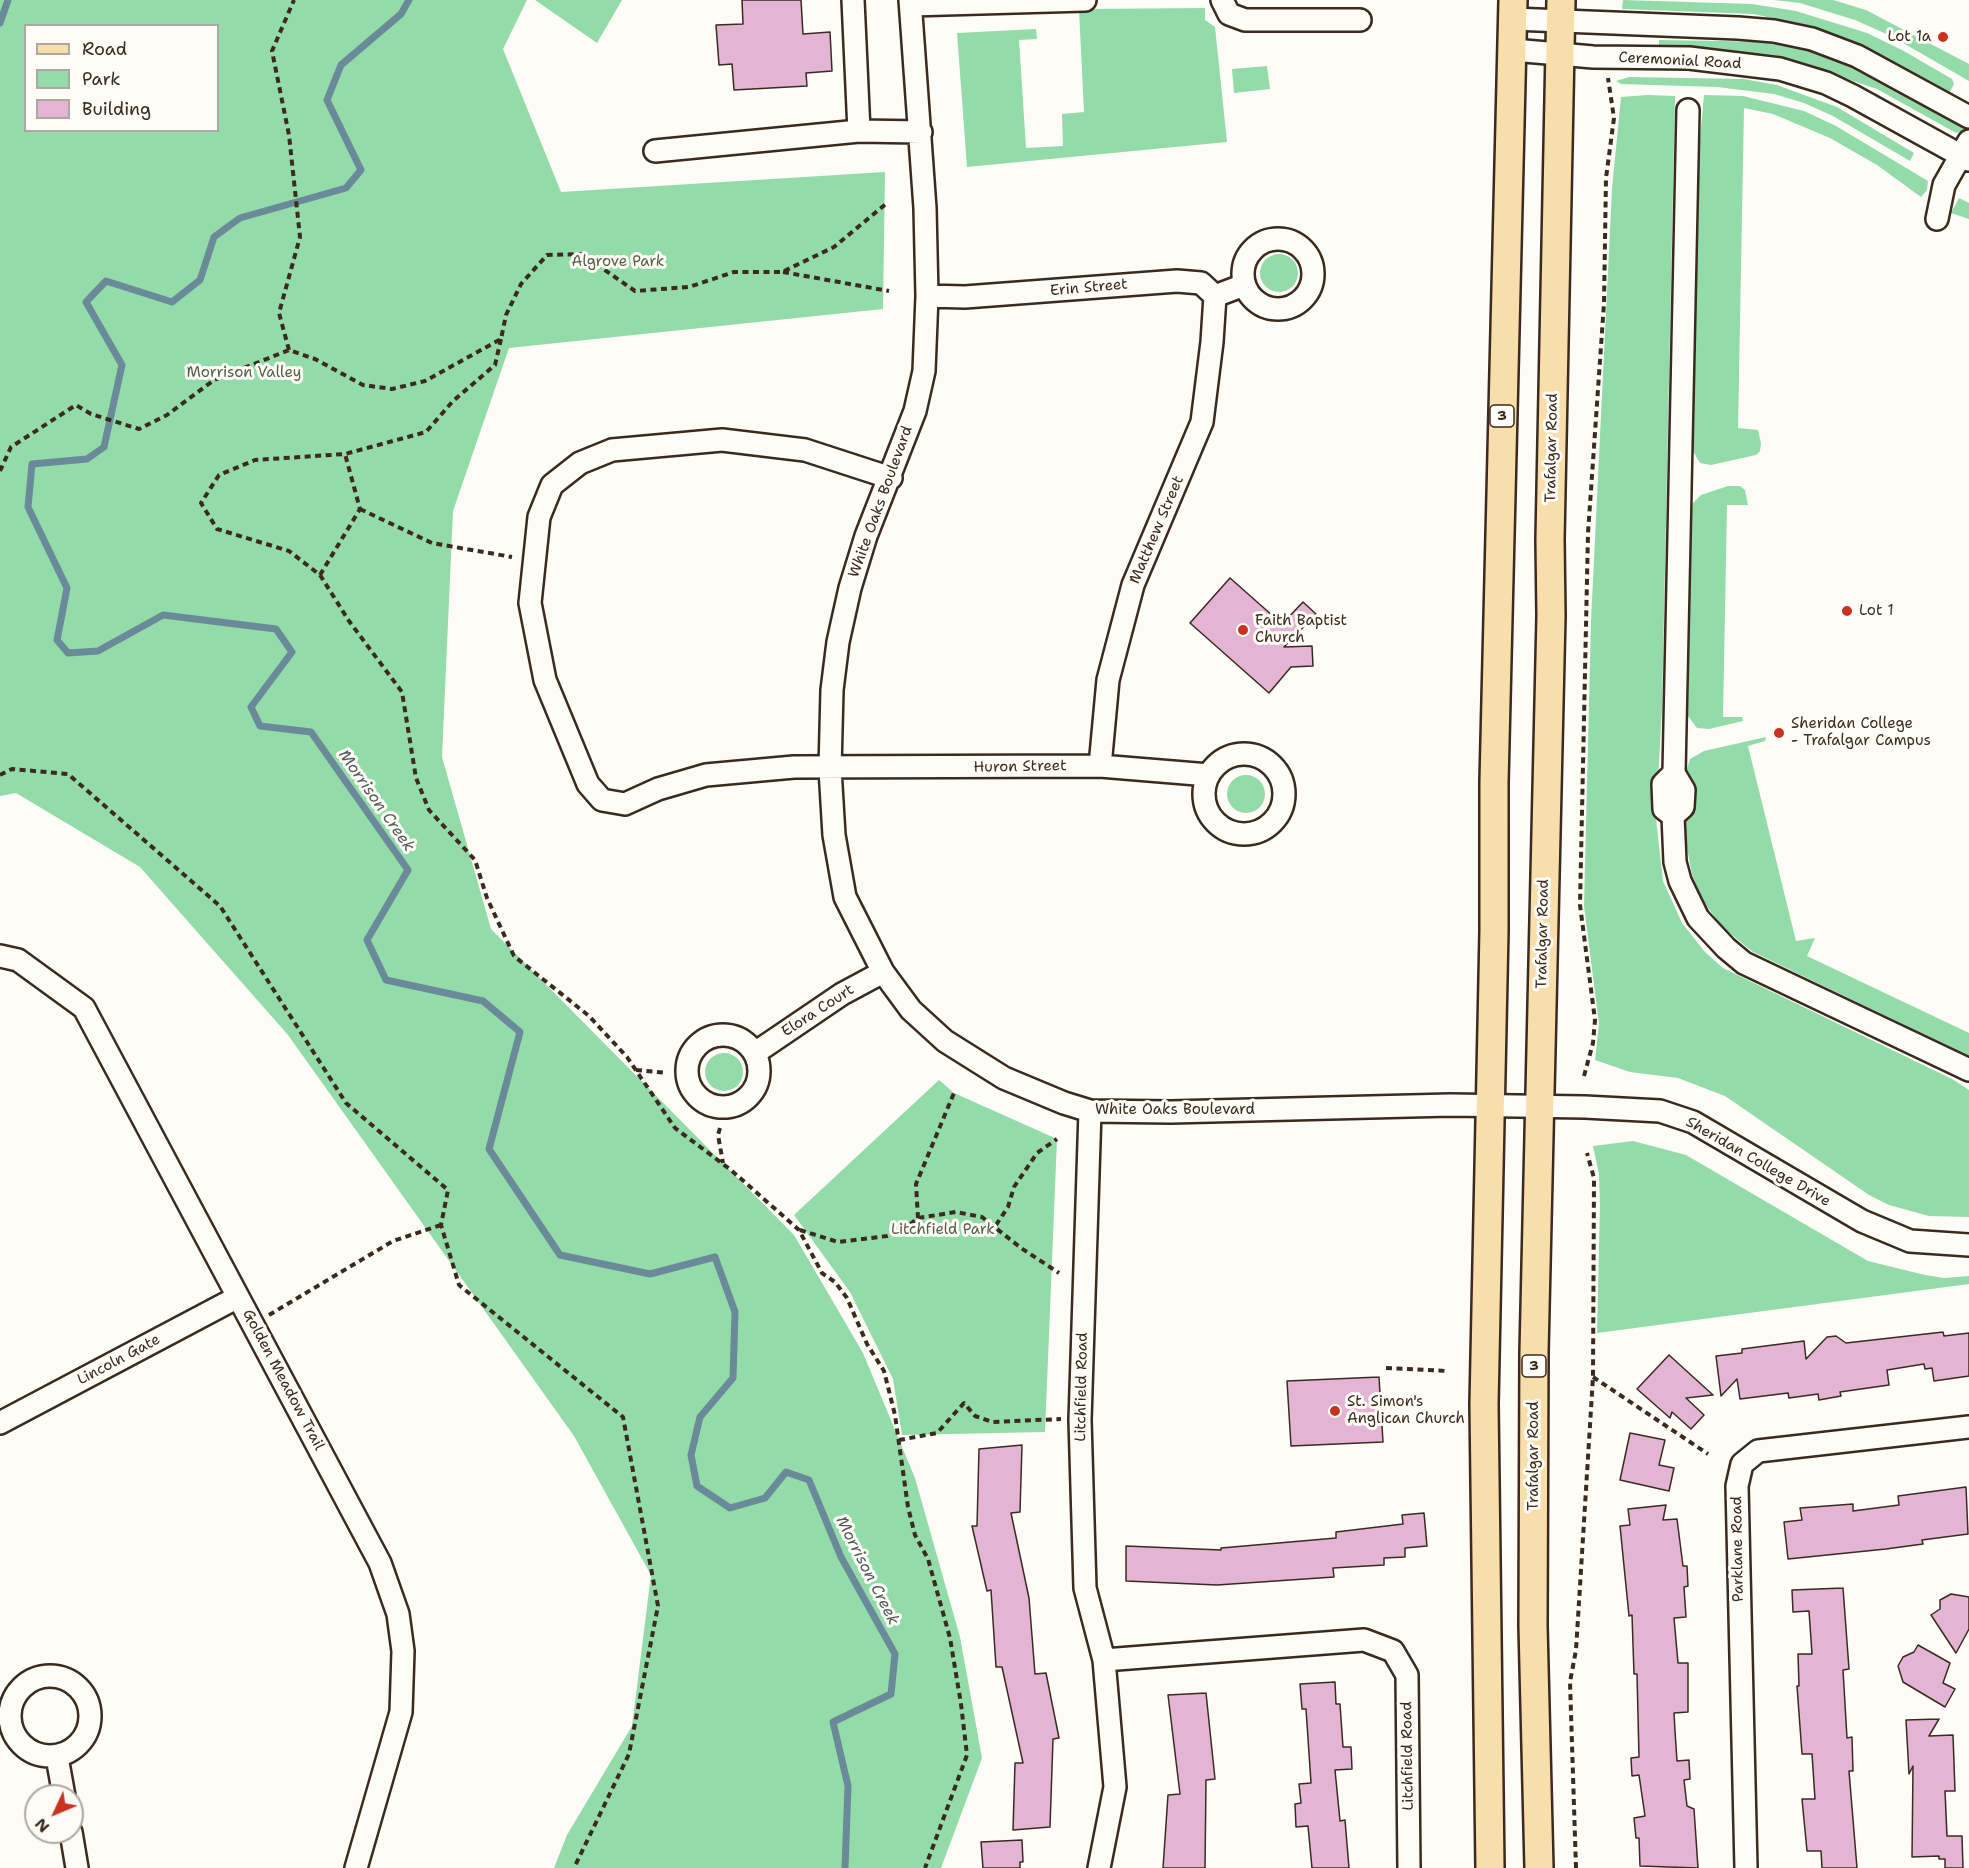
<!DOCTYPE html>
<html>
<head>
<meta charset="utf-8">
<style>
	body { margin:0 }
	#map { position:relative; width:1969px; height:1868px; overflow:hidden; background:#fdfcf7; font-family:"Shantell Sans",sans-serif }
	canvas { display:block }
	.legend { position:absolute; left:24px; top:24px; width:195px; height:108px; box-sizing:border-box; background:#fdfcf7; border:2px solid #afa8a0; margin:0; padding:8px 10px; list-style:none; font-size:18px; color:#3b2a1e }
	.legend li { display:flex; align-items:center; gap:12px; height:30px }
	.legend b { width:30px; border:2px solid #afa8a0 }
	.north { position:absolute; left:24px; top:1784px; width:60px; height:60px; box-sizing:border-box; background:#fdfcf7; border:2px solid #afa8a0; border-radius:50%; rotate:226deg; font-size:16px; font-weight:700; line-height:24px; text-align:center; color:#3b2a1e }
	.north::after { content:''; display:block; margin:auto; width:21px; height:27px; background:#c8321e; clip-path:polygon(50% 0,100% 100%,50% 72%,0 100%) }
</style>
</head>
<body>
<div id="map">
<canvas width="1969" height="1868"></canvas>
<ul class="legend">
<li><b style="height:8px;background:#f8deab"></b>Road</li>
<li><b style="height:16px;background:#94dbaa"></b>Park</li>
<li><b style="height:16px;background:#e4b4d5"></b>Building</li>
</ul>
<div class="north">N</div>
</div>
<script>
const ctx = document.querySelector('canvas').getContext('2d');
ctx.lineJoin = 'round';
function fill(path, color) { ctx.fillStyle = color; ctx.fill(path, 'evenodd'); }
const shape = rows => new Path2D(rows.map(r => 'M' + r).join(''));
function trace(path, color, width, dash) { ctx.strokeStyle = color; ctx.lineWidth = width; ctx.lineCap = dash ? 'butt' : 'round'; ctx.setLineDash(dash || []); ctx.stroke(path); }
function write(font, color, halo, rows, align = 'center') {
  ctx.font = font + ' "Shantell Sans",sans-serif'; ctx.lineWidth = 6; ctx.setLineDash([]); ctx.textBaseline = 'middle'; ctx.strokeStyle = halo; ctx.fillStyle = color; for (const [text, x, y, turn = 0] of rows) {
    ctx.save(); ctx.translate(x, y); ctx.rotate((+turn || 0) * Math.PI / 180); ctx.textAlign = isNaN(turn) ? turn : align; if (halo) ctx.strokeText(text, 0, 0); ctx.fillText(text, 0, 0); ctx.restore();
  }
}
fill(shape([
	[0,0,527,0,503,49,561,192,885,172,883,309,509,348,453,511,442,757,491,929,794,1235,863,1353,915,1478,960,1637,982,1758,941,1868,554,1868,567,1835,632,1726,651,1575,574,1436,288,1035,140,867,16,793,0,796],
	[26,26,218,26,218,130,26,130],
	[535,0,622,0,597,43],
	[1623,0,1752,4,1796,11,1867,33,1902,50,1952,79,1954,84,1948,95,1862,46,1796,23,1753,14,1622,9],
	[1774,0,1833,0,1866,10,1969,64,1969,81,1891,36,1855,20,1800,3],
	[1205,8,1205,20,1215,27,1227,142,967,167,957,33,1036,29,1037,39,1019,40,1026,148,1063,146,1062,114,1084,112,1079,9],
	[1659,40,1780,42,1829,53,1944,115,1963,127,1963,131,1956,133,1877,89,1775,55,1659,48],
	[1267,66,1270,89,1234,93,1232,69],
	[1629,77,1744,79,1777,85,1837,107,1914,153,1910,161,1833,116,1804,103,1774,94,1717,87,1621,84,1616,81],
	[1648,95,1675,96,1662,707,1656,819,1663,881,1682,923,1705,952,1723,968,1952,1079,1969,1090,1969,1217,1929,1216,1889,1205,1869,1195,1725,1096,1678,1078,1630,1072,1595,1060,1599,1024,1584,906,1591,621,1612,189,1621,97],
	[1704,95,1743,96,1804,111,1836,126,1928,181,1927,190,1921,197,1877,165,1830,138,1773,114,1744,108,1738,428,1758,430,1761,443,1760,451,1756,455,1711,465,1700,463,1693,451,1699,151],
	[1959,198,1969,203,1969,219,1951,213],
	'1260 273a19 19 0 1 1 38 0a19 19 0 1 1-38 0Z',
	[1728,486,1740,486,1745,490,1748,505,1727,505,1723,717,1742,717,1743,721,1709,729,1697,728,1688,716,1691,515,1693,503,1701,495],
	[1766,737,1765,741,1748,746,1796,941,1815,938,1807,956,1969,1033,1969,1056,1753,952,1722,927,1703,901,1692,875,1685,837,1686,772,1690,759,1704,751],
	'1227 794a19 19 0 1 1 38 0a19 19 0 1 1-38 0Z',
	'705 1072a19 19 0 1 1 38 0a19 19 0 1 1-38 0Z',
	[939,1080,954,1093,1057,1139,1045,1432,902,1435,893,1379,850,1292,794,1215],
	[1633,1141,1686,1155,1868,1261,1925,1275,1944,1278,1969,1276,1969,1284,1597,1333,1600,1205,1599,1174,1593,1146]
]), '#94dbaa');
trace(shape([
	[409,0,401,14,341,65,327,100,361,170,346,188,240,218,214,237,200,280,172,302,106,281,86,302,122,365,104,447,87,459,32,464,28,507,67,588,57,640,68,653,98,651,163,615,276,629,292,652,251,707,260,726,311,732,408,870,367,940,386,980,483,1001,520,1032,489,1149,560,1255,650,1274,715,1257,735,1312,733,1378,700,1417,691,1455,697,1486,730,1508,765,1498,786,1472,809,1480,841,1557,895,1654,891,1694,833,1722,848,1786,845,1868],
	[0,23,8,0]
]), '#6a8999', 7);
const building = shape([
	[742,0,801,0,803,34,830,32,832,71,806,73,807,86,734,90,732,64,719,65,716,25,743,24,742,0],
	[1230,578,1282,624,1303,602,1316,614,1284,647,1312,646,1313,666,1291,667,1269,693,1190,623,1230,578],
	[1943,1332,1944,1336,1969,1333,1969,1376,1934,1381,1932,1368,1925,1369,1924,1364,1887,1370,1889,1385,1840,1392,1841,1396,1819,1400,1818,1394,1789,1398,1788,1393,1740,1399,1737,1379,1721,1396,1716,1356,1742,1353,1742,1349,1804,1341,1806,1359,1827,1337,1836,1336,1846,1343,1943,1332],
	[1669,1355,1713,1395,1686,1398,1704,1415,1691,1429,1672,1412,1670,1418,1637,1389,1669,1355],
	[1379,1377,1383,1442,1291,1446,1287,1381,1379,1377],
	[1630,1433,1665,1440,1659,1465,1674,1468,1669,1491,1620,1480,1630,1433],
	[1022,1445,1020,1512,1011,1513,1029,1598,1035,1674,1046,1673,1059,1738,1053,1739,1050,1827,1013,1830,1015,1763,1023,1763,1002,1667,996,1667,991,1590,987,1591,972,1526,977,1526,979,1449,1022,1445],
	[1966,1487,1968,1534,1922,1540,1923,1544,1886,1549,1788,1559,1784,1522,1802,1520,1800,1508,1853,1504,1853,1511,1899,1505,1898,1496,1966,1487],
	[1666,1505,1663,1520,1677,1519,1683,1566,1687,1566,1688,1586,1684,1587,1686,1617,1674,1618,1678,1663,1688,1663,1688,1712,1674,1713,1675,1731,1677,1761,1689,1760,1690,1779,1684,1780,1687,1806,1694,1809,1698,1868,1640,1866,1639,1838,1636,1838,1634,1818,1645,1816,1639,1775,1632,1776,1631,1758,1639,1757,1637,1674,1634,1674,1632,1615,1629,1616,1620,1526,1630,1525,1628,1509,1666,1505],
	[1424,1513,1427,1546,1405,1548,1405,1557,1384,1558,1384,1565,1333,1568,1334,1577,1217,1585,1126,1581,1126,1546,1221,1550,1221,1548,1336,1538,1336,1532,1403,1524,1402,1515,1424,1513],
	[1843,1588,1849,1669,1843,1670,1847,1738,1852,1737,1853,1771,1849,1771,1857,1868,1822,1868,1821,1851,1807,1851,1802,1799,1815,1799,1812,1754,1802,1754,1797,1686,1799,1686,1798,1654,1812,1654,1809,1611,1793,1612,1792,1590,1843,1588],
	[1951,1594,1969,1597,1969,1629,1956,1653,1931,1615,1940,1609,1940,1600,1951,1594],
	[1918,1645,1950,1663,1943,1683,1955,1689,1945,1707,1903,1682,1898,1666,1903,1657,1914,1652,1918,1645],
	[1335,1682,1336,1704,1340,1704,1343,1747,1351,1747,1352,1769,1335,1770,1340,1821,1345,1820,1349,1868,1312,1868,1308,1826,1296,1827,1295,1804,1301,1803,1299,1784,1311,1783,1306,1709,1302,1709,1300,1684,1335,1682],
	[1206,1693,1215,1779,1206,1780,1205,1868,1163,1868,1168,1795,1180,1794,1168,1695,1206,1693],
	[1939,1719,1929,1736,1953,1735,1955,1791,1945,1791,1947,1836,1962,1836,1963,1868,1945,1868,1945,1859,1939,1859,1939,1856,1912,1857,1913,1766,1909,1774,1906,1720,1939,1719],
	[1022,1840,1023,1862,1020,1862,1020,1868,983,1868,981,1842,1022,1840]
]);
fill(building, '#e4b4d5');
trace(building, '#3b2a1e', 1.5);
const minor = shape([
	[853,0,859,131,921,132],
	[910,0,925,208,927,296,924,371,915,411,866,536,850,588,838,642,832,690,830,769,834,835,845,897,883,972,911,1010,945,1041,1004,1078,1064,1103,1090,1111,1171,1112,1450,1105,1585,1107,1660,1111,1693,1122,1862,1221,1910,1241,1969,1245],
	[1222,0,1229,14,1245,20,1360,20],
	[911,5,1085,0],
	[1513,19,1738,28,1774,31,1812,39,1857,56,1969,117],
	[1513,50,1593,57,1689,58,1780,69,1826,83,1853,96,1969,160],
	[655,151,859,131],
	[1937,219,1944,185,1969,141],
	'1243 274a35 35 0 1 1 70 0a35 35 0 1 1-70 0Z',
	[927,296,965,297,1177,281,1201,283,1215,296,1244,285],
	[891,478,805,450,722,440,612,450,580,463,552,485,539,517,530,603,545,680,588,784,602,800,625,804,658,789,706,775,794,767,1100,766,1209,775],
	'1204 794a40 40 0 1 1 80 0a40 40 0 1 1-80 0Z',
	[1100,766,1108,680,1133,585,1202,422,1212,342,1215,296],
	[1673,816,1683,807,1684,790,1674,773,1688,110],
	[1673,816,1675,862,1680,881,1698,918,1726,948,1744,963,1969,1070],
	[1673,816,1664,809,1663,784,1674,773],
	[0,956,18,960,84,1008,380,1563,398,1614,403,1651,401,1712,356,1868],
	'687 1071a36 36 0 1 1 72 0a36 36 0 1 1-72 0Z',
	[755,1053,842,994,883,972],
	[1090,1111,1080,1420,1085,1588,1104,1660,1115,1787,1099,1868],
	[0,1423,238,1297],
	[1104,1660,1364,1640,1393,1651,1407,1675,1409,1868],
	'10 1716a40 40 0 1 1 80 0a40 40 0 1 1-80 0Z',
	[57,1757,64,1796],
	[71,1832,77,1868],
	[1746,1868,1737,1486,1742,1464,1758,1451,1969,1427]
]);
const major = shape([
	[1490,1868,1484,1404,1494,931,1494,782,1513,0],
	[1539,1868,1533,1626,1534,1352,1551,616,1550,539,1561,0]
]);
trace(minor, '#3b2a1e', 26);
trace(major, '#3b2a1e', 32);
trace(shape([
	[783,272,889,291],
	[501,339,495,365,453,401,426,432,345,454,255,460,219,475,201,503,217,529,289,551,320,575,349,621,402,692,416,778,429,810,475,860,487,898,514,956,589,1016,627,1057,675,1128,731,1170,799,1230,822,1273,835,1282,847,1298,867,1344,884,1371,895,1415,908,1507,915,1535,928,1559,950,1638,961,1704,967,1755,925,1868],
	[289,350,279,313,300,237,289,135,272,51,294,0],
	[0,471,11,447,76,405,91,414,139,429,167,415,214,380,289,350,315,359,363,385,392,389,425,381,501,339,506,315,521,284,547,255,582,254,635,291,689,287,734,272,782,272,834,247,887,203],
	[360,509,432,543,512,557],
	[320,575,360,509,345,454],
	[0,775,12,769,68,774,220,906,346,1103,448,1190,441,1225,459,1285,623,1417,658,1606,629,1754,574,1868],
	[636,1070,667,1073],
	[1584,1076,1593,1043,1595,1020,1580,905,1588,533,1604,303,1606,178,1614,118,1608,78],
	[720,1128,718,1135,723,1163],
	[918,1218,916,1184,954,1093],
	[996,1225,1008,1207,1014,1187,1037,1153,1057,1139],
	[800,1230,838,1242,887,1236,902,1231,918,1218,956,1212,982,1217,1021,1248,1059,1273],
	[269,1315,393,1241,441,1225],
	[1386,1368,1447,1371],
	[1593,1377,1708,1454],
	[899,1440,937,1433,964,1403,975,1416,992,1422,1061,1419],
	[1576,1868,1570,1682,1576,1650,1593,1377,1594,1178,1587,1153]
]), '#3b2a1e', 4, [6, 4.5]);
trace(minor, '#fdfcf7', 21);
trace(major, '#f8deab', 27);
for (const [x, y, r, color] of [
	[1943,37,6,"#c8321e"],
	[1847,611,6,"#c8321e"],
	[1243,630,6,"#c8321e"],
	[1779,733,6,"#c8321e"],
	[1335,1411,6,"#c8321e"]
]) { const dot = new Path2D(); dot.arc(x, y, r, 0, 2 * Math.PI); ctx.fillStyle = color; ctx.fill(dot); trace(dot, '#fdfcf7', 2); }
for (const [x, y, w] of [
	[1502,416,24],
	[1534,1366,24]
]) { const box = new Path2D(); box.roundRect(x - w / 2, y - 11, w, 22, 4.5); ctx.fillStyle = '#fdfcf7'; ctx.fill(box); trace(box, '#3b2a1e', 1.5); }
write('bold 14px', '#3b2a1e', null, [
	["3",1502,416],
	["3",1534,1366]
]);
write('15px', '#3b2a1e', '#fdfcf7', [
	["Lot 1a",1931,37,"right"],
	["Lot 1",1859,611],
	["Faith Baptist",1255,621],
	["Church",1255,638],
	["Sheridan College",1791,724],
	["- Trafalgar Campus",1791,741],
	["St. Simon's",1347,1402],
	["Anglican Church",1347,1419]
], 'left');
write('15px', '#3b2a1e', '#fdfcf7', [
	["Ceremonial Road",1680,61,3],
	["Erin Street",1089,288,-5],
	["Trafalgar Road",1552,448,-89],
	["White Oaks Boulevard",881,502,-70],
	["Matthew Street",1157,530,-67],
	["Huron Street",1020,767,-1],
	["Trafalgar Road",1543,934,-89],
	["Elora Court",818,1011,-33],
	["White Oaks Boulevard",1175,1110],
	["Sheridan College Drive",1758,1162,30],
	["Lincoln Gate",119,1360,-28],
	["Golden Meadow Trail",283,1380,62],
	["Litchfield Road",1082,1387,-89],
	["Trafalgar Road",1534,1456,-90],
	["Parklane Road",1738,1549,-91],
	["Litchfield Road",1408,1756,-91]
]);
write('15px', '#565f48', '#fdfcf7', [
	["Algrove Park",618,262],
	["Morrison Valley",244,373],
	["Litchfield Park",943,1230]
]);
write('italic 16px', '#535a5c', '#fdfcf7', [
	["Morrison Creek",376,801,55],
	["Morrison Creek",867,1571,63]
]);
</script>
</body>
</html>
